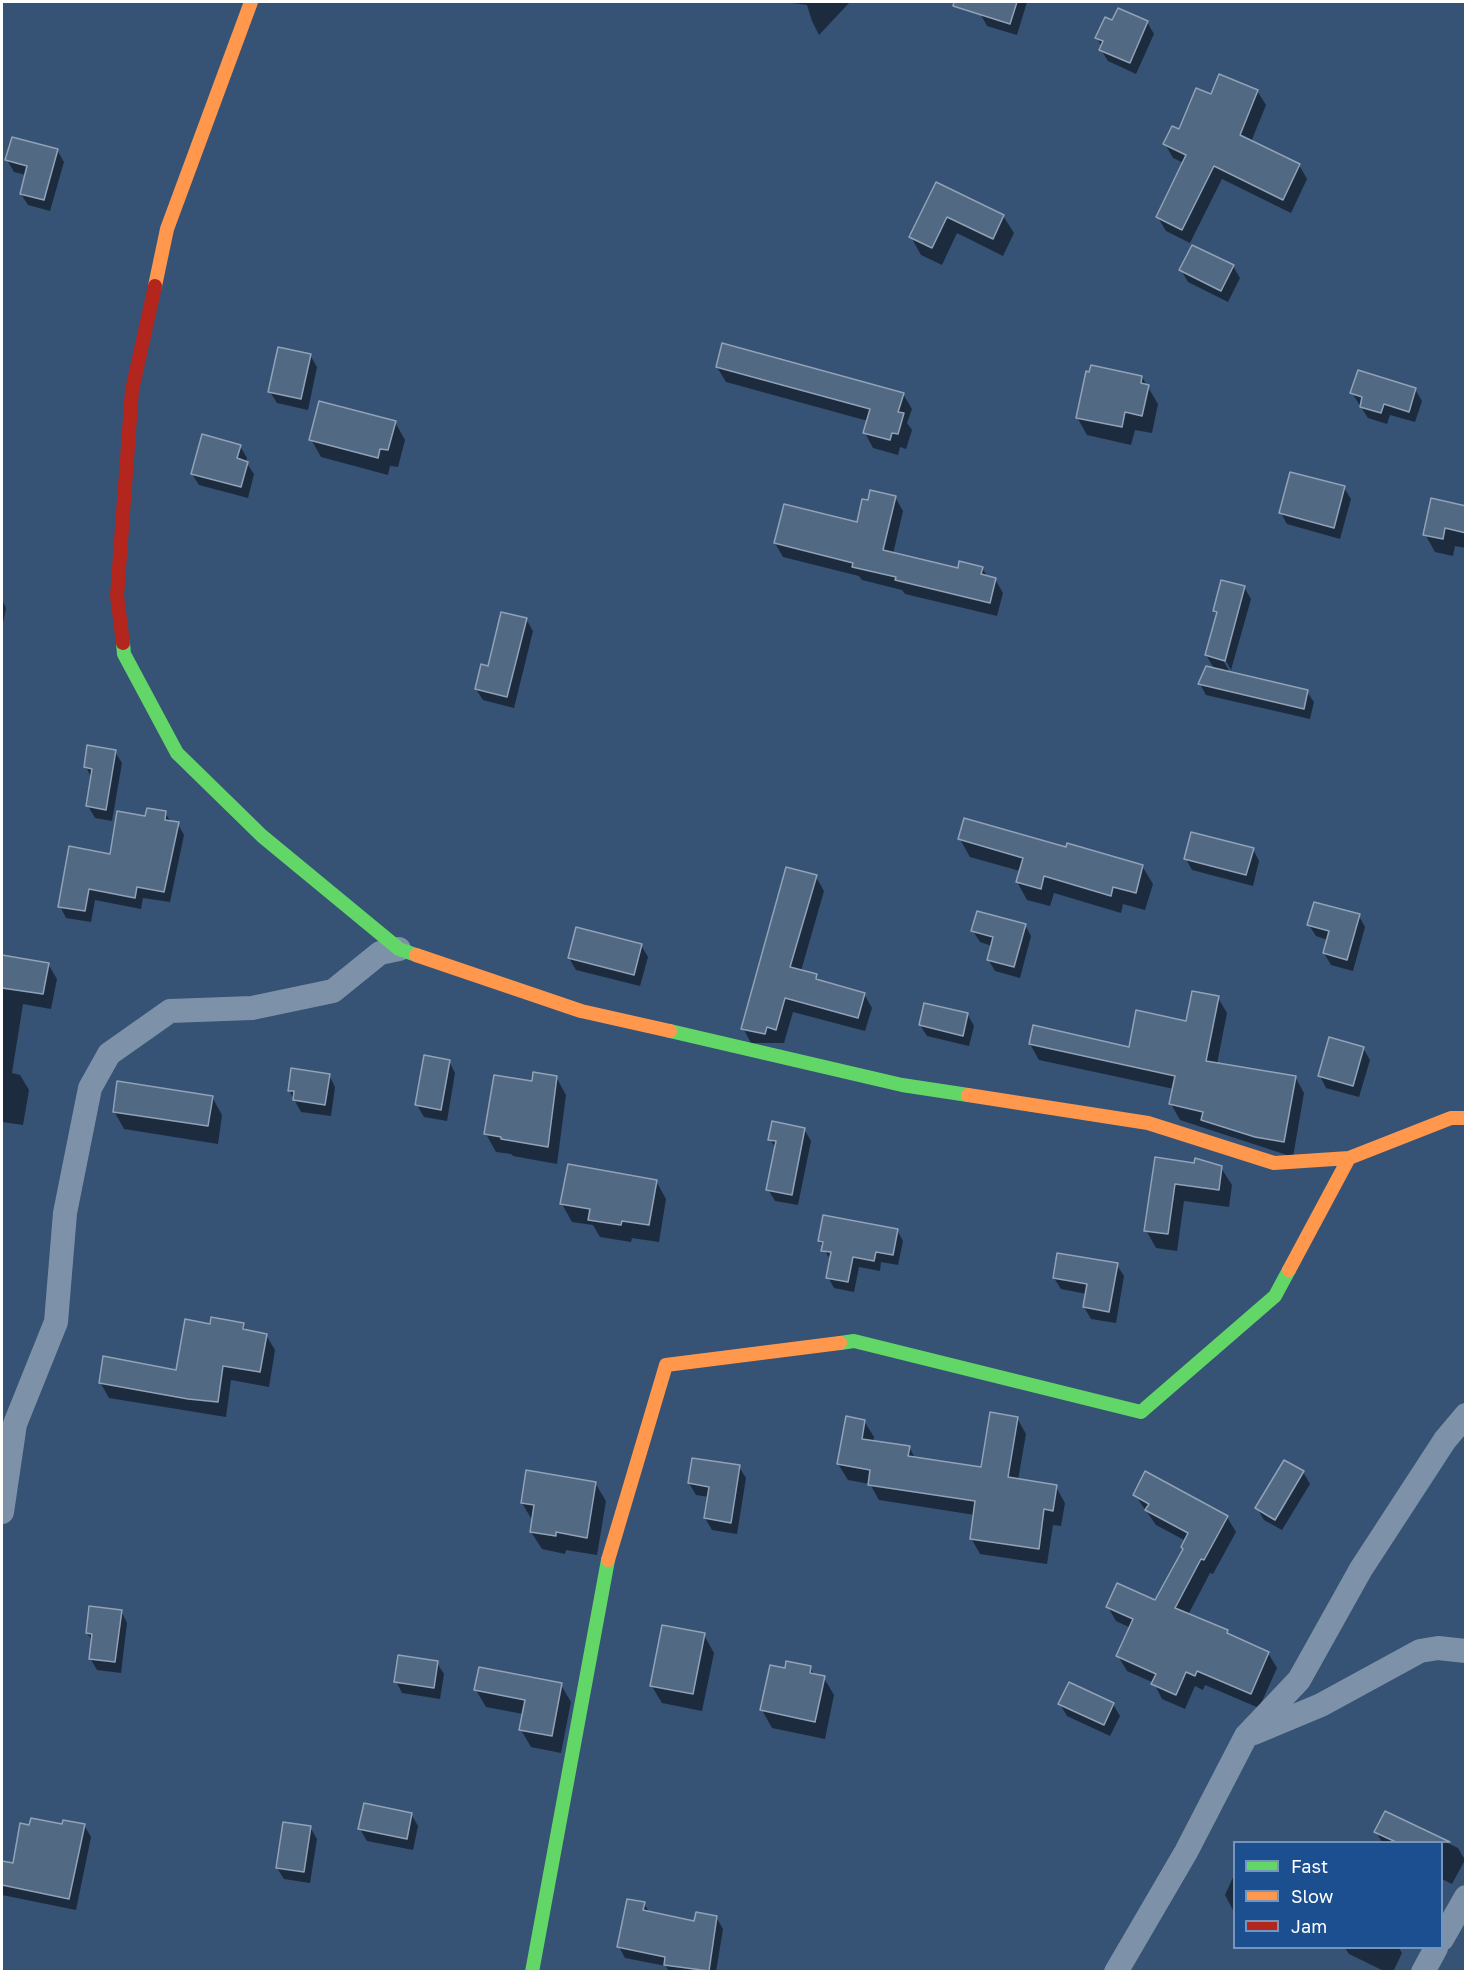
<!DOCTYPE html>
<html>
<head>
<meta charset="utf-8">
<style>
	body { margin:0 }
	#map { position:relative; width:1467px; height:1973px; overflow:hidden; background:#365274; font-family:"Golos Text",sans-serif }
	canvas { display:block }
	.frame { position:absolute; inset:0; border:3px solid #fff; pointer-events:none }
	.legend { position:absolute; left:1233px; top:1841px; width:210px; height:108px; box-sizing:border-box; background:#1b4f8f; border:2px solid #7695bc; margin:0; padding:8px 10px; list-style:none; font-size:18px; color:#fff }
	.legend li { display:flex; align-items:center; gap:12px; height:30px }
	.legend b { width:30px; border:2px solid #7695bc }
</style>
</head>
<body>
<div id="map">
<canvas width="1467" height="1973"></canvas>
<div class="frame"></div>
<ul class="legend">
<li><b style="height:8px;background:#63d668"></b>Fast</li>
<li><b style="height:8px;background:#ff974d"></b>Slow</li>
<li><b style="height:8px;background:#b3261e"></b>Jam</li>
</ul>
</div>
<script>
const ctx = document.querySelector('canvas').getContext('2d');
ctx.lineJoin = 'round';
function fill(path, color) { ctx.fillStyle = color; ctx.fill(path, 'evenodd'); }
const shape = rows => new Path2D(rows.map(r => 'M' + r).join(''));
function trace(path, color, width, dash) { ctx.strokeStyle = color; ctx.lineWidth = width; ctx.lineCap = dash ? 'butt' : 'round'; ctx.setLineDash(dash || []); ctx.stroke(path); }
fill(shape([
	[784,2,850,2,819,35,812,21,807,5],
	[974,2,1027,2,1017,35,987,26],
	[1113,22,1147,22,1154,34,1136,74,1108,61,1101,50,1102,47,1097,38],
	[1257,91,1266,105,1251,142,1299,165,1307,179,1291,213,1222,179,1190,243,1166,231,1157,216,1184,163,1173,158,1165,144,1180,131,1212,96],
	[57,150,64,162,50,211,28,205,21,194,26,175,14,172,7,160],
	[937,184,1003,216,1014,233,1003,256,957,233,942,265,921,255,911,237],
	[1233,266,1240,278,1228,302,1188,282,1181,270],
	[310,355,317,367,308,410,277,403,270,392],
	[717,367,903,394,912,409,907,423,912,430,906,449,900,447,898,455,873,448,865,433,868,421,726,382],
	[1142,377,1158,404,1152,433,1135,430,1131,445,1087,435,1077,417],
	[1415,389,1422,401,1415,422,1390,415,1387,424,1368,418,1352,393],
	[395,422,405,440,398,467,390,466,388,475,321,457,311,439],
	[240,446,247,458,246,462,254,474,248,498,199,485,192,474],
	[1344,488,1351,499,1340,539,1287,524,1281,513],
	[895,497,903,511,893,554,959,570,982,568,988,577,995,579,1003,593,997,616,905,594,902,590,862,580,859,576,783,557,775,543,858,523],
	[1466,507,1466,548,1455,546,1453,556,1435,552,1425,534],
	[1244,587,1251,599,1231,670,1222,653,1220,655,1231,674,1307,692,1314,702,1310,719,1206,695,1200,684,1215,670,1206,655,1217,616,1214,611],
	[2,600,6,608,2,628],
	[526,619,533,631,514,708,483,700,476,689,489,668],
	[115,752,122,763,112,821,95,818,88,806,92,779,86,767],
	[165,813,171,822,178,824,184,835,170,902,143,898,141,909,95,900,91,922,66,918,60,906,146,818],
	[960,839,1067,848,1142,866,1153,884,1145,910,1123,904,1121,913,1054,893,1050,906,1027,900,1017,882,1020,871,970,857],
	[1253,849,1259,861,1253,886,1192,870,1186,859],
	[816,877,824,891,801,971,816,975,820,982,864,994,872,1008,865,1031,793,1012,784,1043,751,1043,743,1028],
	[1359,916,1365,927,1353,971,1331,965,1324,953,1328,940,1316,936,1309,925],
	[1025,925,1031,936,1020,978,995,971,988,959,992,946,980,942,973,931],
	[641,945,648,957,640,986,576,970,569,958],
	[2,956,48,964,57,979,51,1009,23,1004,12,1073,20,1075,29,1090,23,1125,2,1122],
	[1218,998,1227,1013,1217,1064,1295,1077,1304,1093,1293,1157,1180,1120,1171,1104,1174,1089,1039,1060,1030,1044,1130,1049,1187,1022],
	[968,1015,974,1026,969,1046,927,1036,920,1025],
	[1363,1048,1370,1060,1359,1097,1326,1088,1320,1076],
	[449,1061,455,1073,447,1121,424,1117,417,1105],
	[329,1075,335,1087,331,1116,301,1112,289,1090],
	[556,1077,566,1095,557,1164,513,1156,511,1154,496,1152,486,1134,533,1083],
	[212,1097,222,1115,218,1144,124,1129,114,1111],
	[804,1129,811,1141,798,1205,775,1201,768,1189,776,1149,770,1139],
	[1156,1159,1221,1168,1232,1185,1229,1207,1184,1201,1177,1251,1156,1248,1146,1230],
	[656,1181,666,1199,659,1242,632,1238,631,1242,600,1237,593,1225,572,1222,562,1204],
	[897,1230,903,1241,898,1265,881,1262,880,1271,859,1267,854,1292,834,1288,828,1277,831,1261,819,1241],
	[1117,1265,1124,1276,1116,1323,1091,1319,1084,1307,1087,1294,1061,1289,1054,1278],
	[243,1324,247,1332,266,1335,275,1350,269,1387,231,1380,226,1417,109,1398,100,1382,177,1372,211,1325],
	[1017,1418,1026,1434,1018,1480,1056,1487,1065,1503,1061,1526,1053,1525,1047,1564,980,1554,971,1538,975,1515,879,1500,870,1484,848,1480,838,1464,864,1421,874,1437,873,1442,909,1447,915,1458,982,1469],
	[739,1467,746,1478,737,1534,712,1530,705,1518,709,1497,696,1495,689,1483],
	[1303,1472,1310,1484,1282,1530,1264,1520,1257,1508],
	[595,1483,606,1501,597,1555,566,1550,565,1554,542,1549,531,1532,532,1520,522,1503],
	[1135,1495,1227,1517,1236,1532,1213,1574,1210,1573,1188,1615,1227,1631,1229,1636,1268,1653,1277,1668,1259,1708,1205,1685,1203,1690,1195,1686,1185,1709,1162,1699,1154,1683,1127,1671,1118,1656,1131,1628,1116,1621,1108,1607,1156,1602,1184,1550,1186,1541,1156,1525],
	[121,1611,127,1623,121,1673,97,1670,90,1658,93,1642,87,1633],
	[704,1635,714,1653,702,1711,662,1703,651,1685],
	[437,1663,444,1674,440,1699,402,1693,396,1681],
	[810,1668,815,1676,824,1678,834,1695,825,1739,772,1728,762,1710,786,1670],
	[561,1685,571,1702,561,1753,531,1747,521,1730,523,1714,486,1707,476,1690],
	[1060,1704,1113,1704,1120,1716,1110,1736,1067,1716],
	[1386,1813,1458,1848,1465,1860,1452,1884,1442,1879,1442,1842,1382,1842,1376,1832],
	[411,1814,418,1826,413,1850,367,1841,360,1829],
	[63,1825,84,1825,91,1837,76,1910,2,1895,2,1863,14,1865],
	[310,1827,317,1839,310,1883,284,1879,277,1868],
	[1234,1875,1234,1912,1225,1895],
	[644,1904,650,1913,696,1923,716,1917,723,1929,716,1972,669,1972,666,1966,625,1958,619,1947],
	[1345,1948,1399,1948,1402,1953,1393,1972,1386,1972,1349,1954]
]), '#0007');
const building = shape([
	[954,2,1017,2,1010,24,953,6,954,2],
	[1118,8,1148,21,1130,63,1099,50,1103,41,1095,38,1105,17,1112,20,1118,8],
	[1219,74,1258,90,1240,135,1300,164,1283,200,1214,166,1182,230,1156,217,1186,155,1163,144,1172,126,1179,129,1196,88,1211,94,1219,74],
	[12,137,58,149,44,200,20,194,27,166,5,160,12,137],
	[936,182,1004,215,993,239,947,217,932,248,909,237,936,182],
	[1192,245,1234,265,1221,291,1179,270,1192,245],
	[722,343,904,393,898,412,904,413,898,434,892,433,890,440,863,433,870,409,716,367,722,343],
	[278,347,311,354,301,399,268,392,278,347],
	[1091,365,1142,376,1141,383,1149,385,1142,416,1125,412,1122,427,1076,418,1086,371,1089,372,1091,365],
	[1358,370,1416,388,1409,412,1384,404,1381,413,1360,407,1362,397,1350,393,1358,370],
	[319,401,396,421,388,450,380,449,378,458,309,440,319,401],
	[202,434,241,445,237,458,248,462,241,487,191,474,202,434],
	[1290,472,1345,486,1334,528,1279,513,1290,472],
	[870,490,896,496,883,550,958,568,959,561,983,567,981,574,996,578,990,603,895,580,896,577,852,567,853,563,774,543,784,504,857,522,862,499,868,500,870,490],
	[1431,498,1466,506,1466,533,1445,528,1443,539,1423,535,1431,498],
	[1221,580,1245,586,1225,661,1205,655,1217,612,1213,611,1221,580],
	[501,612,527,618,507,697,475,689,481,664,488,666,501,612],
	[1206,666,1308,690,1304,709,1198,684,1206,666],
	[87,745,116,750,106,810,86,806,92,769,84,767,87,745],
	[147,808,166,811,165,820,179,822,164,892,137,887,135,898,89,889,85,911,58,907,69,846,110,854,117,811,145,816,147,808],
	[964,818,1066,847,1067,843,1143,865,1136,893,1113,887,1111,896,1044,876,1041,889,1016,882,1023,858,958,839,964,818],
	[1191,832,1254,848,1246,875,1184,859,1191,832],
	[786,867,817,875,790,967,817,974,816,979,865,993,858,1018,785,998,776,1030,767,1027,765,1034,741,1029,786,867],
	[1314,902,1360,914,1347,960,1323,953,1329,931,1307,925,1314,902],
	[977,911,1026,924,1014,967,987,960,993,937,971,931,977,911],
	[576,927,642,944,634,975,568,958,576,927],
	[2,955,49,963,43,994,2,988,2,955],
	[1192,991,1219,996,1206,1061,1296,1076,1284,1142,1255,1137,1201,1120,1203,1112,1169,1104,1175,1076,1029,1044,1033,1025,1129,1047,1136,1010,1186,1021,1192,991],
	[924,1003,968,1013,963,1036,919,1025,924,1003],
	[1329,1037,1364,1047,1353,1086,1318,1076,1329,1037],
	[424,1055,450,1060,441,1110,415,1105,424,1055],
	[291,1068,330,1074,325,1105,293,1100,294,1091,288,1091,291,1068],
	[533,1072,557,1076,548,1147,501,1139,501,1137,484,1134,494,1075,532,1081,533,1072],
	[117,1081,213,1096,208,1126,113,1112,117,1081],
	[772,1121,805,1128,792,1195,766,1190,776,1141,768,1140,772,1121],
	[1155,1157,1194,1163,1195,1158,1222,1166,1219,1190,1175,1184,1168,1234,1144,1231,1155,1157],
	[568,1164,657,1180,649,1225,622,1221,621,1225,588,1220,590,1209,560,1204,568,1164],
	[823,1215,898,1229,893,1255,876,1252,874,1261,853,1257,848,1282,826,1278,831,1252,821,1251,823,1242,818,1241,823,1215],
	[1057,1253,1118,1263,1109,1312,1083,1307,1087,1284,1053,1278,1057,1253],
	[211,1317,244,1323,243,1329,267,1334,260,1372,223,1366,218,1402,188,1399,99,1383,103,1356,176,1370,185,1319,210,1324,211,1317],
	[990,1412,1018,1417,1008,1477,1057,1485,1053,1511,1044,1509,1039,1549,970,1539,975,1501,868,1485,870,1470,837,1464,846,1416,865,1420,862,1439,910,1446,908,1456,981,1467,990,1412],
	[692,1458,740,1465,731,1523,704,1518,709,1487,688,1483,692,1458],
	[1284,1460,1304,1471,1275,1520,1255,1508,1284,1460],
	[526,1470,596,1482,587,1538,556,1532,556,1536,530,1532,534,1505,521,1503,526,1470],
	[1145,1471,1228,1516,1204,1560,1201,1559,1175,1608,1228,1630,1227,1633,1269,1652,1251,1694,1197,1671,1195,1676,1186,1672,1176,1695,1151,1684,1156,1674,1116,1656,1133,1619,1106,1607,1117,1583,1155,1600,1183,1549,1181,1547,1188,1533,1145,1510,1149,1504,1133,1495,1145,1471],
	[89,1606,122,1610,115,1662,89,1659,92,1634,86,1633,89,1606],
	[662,1625,705,1633,693,1694,650,1686,662,1625],
	[398,1655,438,1661,434,1688,394,1682,398,1655],
	[786,1661,811,1666,810,1673,825,1676,815,1722,760,1710,770,1665,785,1668,786,1661],
	[479,1667,562,1683,552,1736,519,1730,525,1700,474,1690,479,1667],
	[1069,1682,1114,1703,1104,1725,1058,1704,1069,1682],
	[364,1803,412,1813,407,1839,358,1829,364,1803],
	[1385,1811,1450,1842,1396,1842,1374,1832,1385,1811],
	[31,1818,62,1824,63,1820,85,1824,69,1899,2,1885,2,1861,13,1863,20,1823,29,1825,31,1818],
	[283,1822,311,1826,304,1872,276,1868,283,1822],
	[627,1899,645,1902,643,1910,694,1921,696,1912,717,1916,709,1971,664,1965,665,1957,617,1947,627,1899]
]);
fill(building, '#526984');
trace(building, '#92a2b6', 1.5);
trace(shape([
	[2,1512,15,1424,56,1322,65,1213,90,1088,109,1054,170,1011,252,1008,333,991,380,953,399,949],
	[1254,1733,1321,1705,1420,1651,1438,1648,1466,1651],
	[1442,1939,1466,1897],
	[1116,1972,1186,1852,1246,1736,1299,1680,1361,1569,1445,1440,1466,1415],
	[1423,1972,1436,1948]
]), '#7d92a8', 24);
trace(shape([
	[123,643,124,654,177,753,262,836,399,949,416,955],
	[670,1031,902,1085,968,1095],
	[840,1343,854,1341,1141,1412,1275,1296,1289,1270],
	[532,1972,608,1560]
]), '#63d668', 14);
trace(shape([
	[155,286,167,229,251,2],
	[416,955,581,1011,670,1031],
	[968,1095,1148,1123,1274,1163,1349,1158,1451,1118,1466,1118],
	[1289,1270,1349,1158],
	[608,1560,666,1365,840,1343]
]), '#ff974d', 14);
trace(shape([
	[123,643,117,596,132,390,155,286]
]), '#b3261e', 14);
</script>
</body>
</html>
